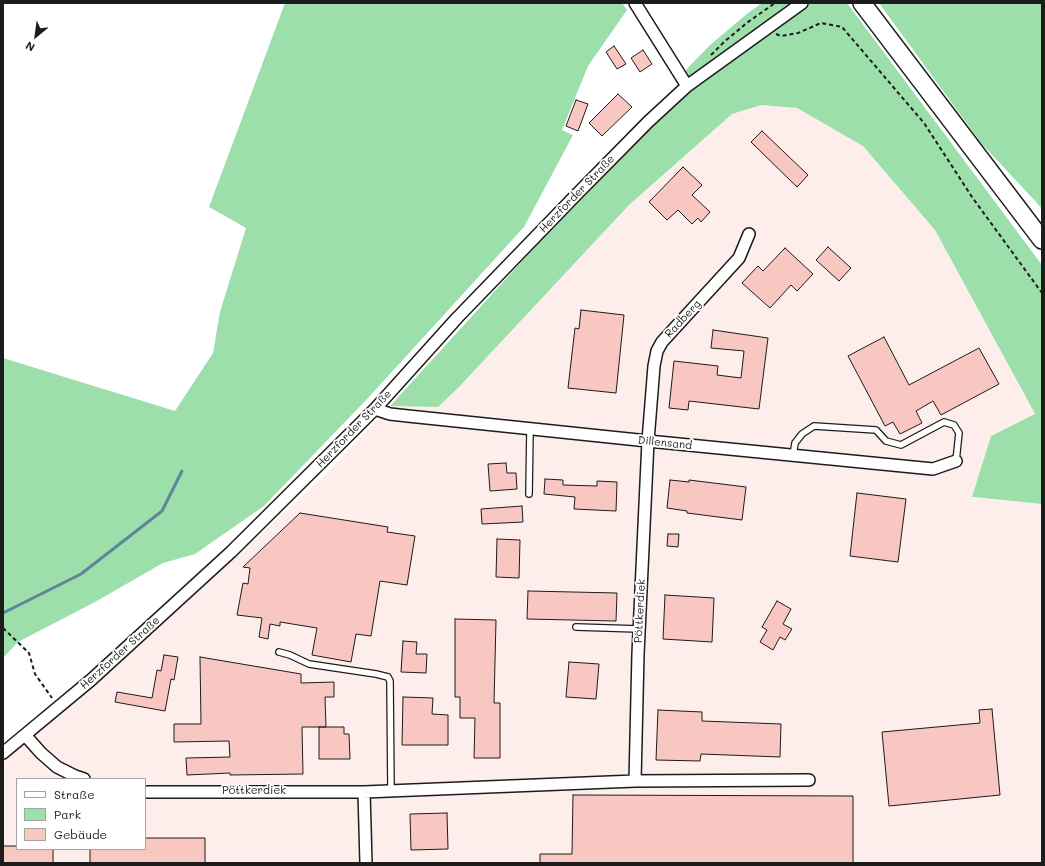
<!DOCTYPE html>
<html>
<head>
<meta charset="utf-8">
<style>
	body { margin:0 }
	#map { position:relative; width:1045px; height:866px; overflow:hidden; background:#fff; font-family:Mali,sans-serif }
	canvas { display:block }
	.frame { position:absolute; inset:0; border:4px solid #1c1c1c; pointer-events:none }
	.legend { position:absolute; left:16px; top:778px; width:130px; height:72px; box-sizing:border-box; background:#fff; border:1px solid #a4a4a4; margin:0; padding:5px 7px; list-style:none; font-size:12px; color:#1c1c1c }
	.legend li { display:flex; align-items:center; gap:8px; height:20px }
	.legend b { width:20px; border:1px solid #a4a4a4 }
	.north { position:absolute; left:16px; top:16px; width:40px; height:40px; -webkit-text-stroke:3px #fff; paint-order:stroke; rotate:209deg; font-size:11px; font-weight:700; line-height:16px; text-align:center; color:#1c1c1c }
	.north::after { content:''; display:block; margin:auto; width:14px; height:18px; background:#1c1c1c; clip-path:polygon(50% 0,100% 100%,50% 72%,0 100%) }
</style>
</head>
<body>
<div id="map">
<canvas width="1045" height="866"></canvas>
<div class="frame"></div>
<ul class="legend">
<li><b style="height:5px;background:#fff"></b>Straße</li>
<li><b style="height:11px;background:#9cdfab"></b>Park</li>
<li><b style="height:11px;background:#f8c7c1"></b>Gebäude</li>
</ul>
<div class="north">N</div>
</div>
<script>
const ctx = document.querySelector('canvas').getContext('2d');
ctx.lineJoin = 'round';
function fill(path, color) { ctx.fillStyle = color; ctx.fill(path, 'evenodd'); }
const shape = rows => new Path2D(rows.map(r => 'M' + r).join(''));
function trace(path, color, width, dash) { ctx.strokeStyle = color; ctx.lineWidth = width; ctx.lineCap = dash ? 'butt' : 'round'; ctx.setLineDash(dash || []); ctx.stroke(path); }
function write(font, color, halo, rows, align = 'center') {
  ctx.font = font + ' Mali,sans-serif'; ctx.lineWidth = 3.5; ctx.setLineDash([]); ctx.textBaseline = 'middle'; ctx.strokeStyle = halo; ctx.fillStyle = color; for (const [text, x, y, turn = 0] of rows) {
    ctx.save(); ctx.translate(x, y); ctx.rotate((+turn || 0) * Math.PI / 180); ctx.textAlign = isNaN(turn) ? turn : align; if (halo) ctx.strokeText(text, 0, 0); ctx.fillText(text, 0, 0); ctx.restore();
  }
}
fill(shape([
	[761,105,797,108,863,146,935,230,1035,415,991,436,972,498,1042,504,1042,863,3,863,3,762,98,683,323,477,390,406,438,407,458,388,629,205,732,114],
	[17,779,145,779,145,849,17,849]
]), '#fdeeec');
fill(shape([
	[285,3,622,3,627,10,588,66,562,130,573,135,524,227,368,398,264,506,195,554,163,563,95,602,18,642,3,658,3,358,175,411,213,353,220,312,246,228,209,207],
	[762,3,847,3,1042,265,1042,504,972,497,991,436,1035,414,935,230,863,146,797,108,761,105,732,114,629,205,458,388,438,407,390,406,648,123,687,86,681,75,710,45,748,13],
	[879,3,1042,3,1042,209,1036,202,981,143]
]), '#9cdfab');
trace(shape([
	[3,613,81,574,162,511,182,471]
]), '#60849a', 3);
const building = shape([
	[614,46,626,64,617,69,606,52,614,46],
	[643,50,652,64,640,72,631,58,643,50],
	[618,94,632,107,602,136,589,123,618,94],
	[576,100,588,104,578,131,566,126,576,100],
	[762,131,808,175,797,187,751,142,762,131],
	[683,167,702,185,692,195,710,212,701,222,698,218,692,224,678,210,667,220,649,202,683,167],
	[828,247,851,268,839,281,816,260,828,247],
	[785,248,813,274,797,291,791,285,770,308,742,283,758,266,763,271,785,248],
	[581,310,624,315,616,393,568,388,575,328,579,329,581,310],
	[713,330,768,338,759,409,689,401,688,410,669,408,674,361,718,366,717,375,741,378,744,351,711,348,713,330],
	[884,337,909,385,979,348,999,384,941,415,933,401,916,411,922,423,900,434,893,422,885,426,848,356,884,337],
	[506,463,507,473,516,473,517,489,490,491,488,464,506,463],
	[545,479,563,480,563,485,597,486,597,481,617,482,616,511,574,509,575,497,544,494,545,479],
	[670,480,689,482,689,480,746,487,742,520,687,513,687,511,667,508,670,480],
	[857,493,906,499,898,562,850,556,857,493],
	[522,506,523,522,482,524,481,509,522,506],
	[300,513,388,527,387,532,415,536,407,585,380,581,371,636,356,634,351,662,312,655,317,628,280,622,280,626,270,624,268,639,259,637,262,618,237,615,243,583,248,584,250,568,243,567,300,513],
	[668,534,679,534,678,547,667,546,668,534],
	[497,539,520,540,519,578,496,577,497,539],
	[528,591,617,593,616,621,527,619,528,591],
	[665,595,714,598,712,642,663,639,665,595],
	[777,601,791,609,783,624,792,629,785,640,780,637,773,650,760,642,767,630,762,627,777,601],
	[455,619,496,620,494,703,500,703,500,758,474,758,475,718,460,718,460,697,455,697,455,619],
	[403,641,417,642,416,654,427,654,426,673,401,672,403,641],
	[164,655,178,657,174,680,171,679,165,711,115,702,117,692,152,698,157,670,161,671,164,655],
	[200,657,301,674,301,683,334,682,334,697,325,697,326,727,302,727,303,774,230,775,230,773,187,775,186,758,230,757,229,741,174,742,174,724,201,724,200,657],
	[569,662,599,664,596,699,566,697,569,662],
	[403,697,433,698,432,714,448,715,448,745,402,745,403,697],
	[992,709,1000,795,889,806,882,732,980,723,979,710,992,709],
	[658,710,702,712,702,721,781,724,780,757,701,754,700,761,656,760,658,710],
	[319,727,344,727,344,734,349,734,350,759,319,759,319,727],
	[573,795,853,796,853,863,540,863,540,854,572,854,573,795],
	[447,813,448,849,411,850,410,814,447,813],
	[145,838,205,838,205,863,90,863,90,849,145,849,145,838],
	[3,846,17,846,17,849,53,849,53,863,3,863,3,846]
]);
fill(building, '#f8c7c1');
trace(building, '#1c1c1c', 1);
const lane = shape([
	[793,456,795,443,802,434,814,426,876,430,886,441,901,445,944,422,954,425,959,433,956,461],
	[529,494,530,429],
	[576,627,639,629],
	[279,652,290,655,309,664,376,674,388,677,390,681,391,791]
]);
const street = shape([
	[635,3,687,86],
	[375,409,390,414,408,416,648,441,933,469,956,461],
	[25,735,41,753,57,767,75,776,84,779],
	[3,753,91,680,231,552,375,409,457,318,574,197,648,122,687,86,802,3],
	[635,781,809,780],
	[145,792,364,792,635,781,638,654,648,441,654,366,657,351,662,342,739,258,749,234],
	[364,792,366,863]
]);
const primary = shape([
	[862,3,1042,240]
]);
trace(lane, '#1c1c1c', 8);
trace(street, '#1c1c1c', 14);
trace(primary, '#1c1c1c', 20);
trace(shape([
	[776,34,781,36,798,33,821,23,842,27,924,123,972,197,1042,293],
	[711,55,724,42,748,22,775,3],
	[3,628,29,653,35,674,52,698]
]), '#1c1c1c', 2, [4, 3]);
trace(lane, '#fff', 5.5);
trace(street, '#fff', 11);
trace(primary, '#fff', 17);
write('11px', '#1c1c1c', '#fff', [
	["Herzforder Straße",577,194,-46],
	["Radberg",683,319,-47],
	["Herzforder Straße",354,429,-46],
	["Dillensand",665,443,6],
	["Pöttkerdiek",640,611,-87],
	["Herzforder Straße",120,653,-42],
	["Pöttkerdiek",254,791]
]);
</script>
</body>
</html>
